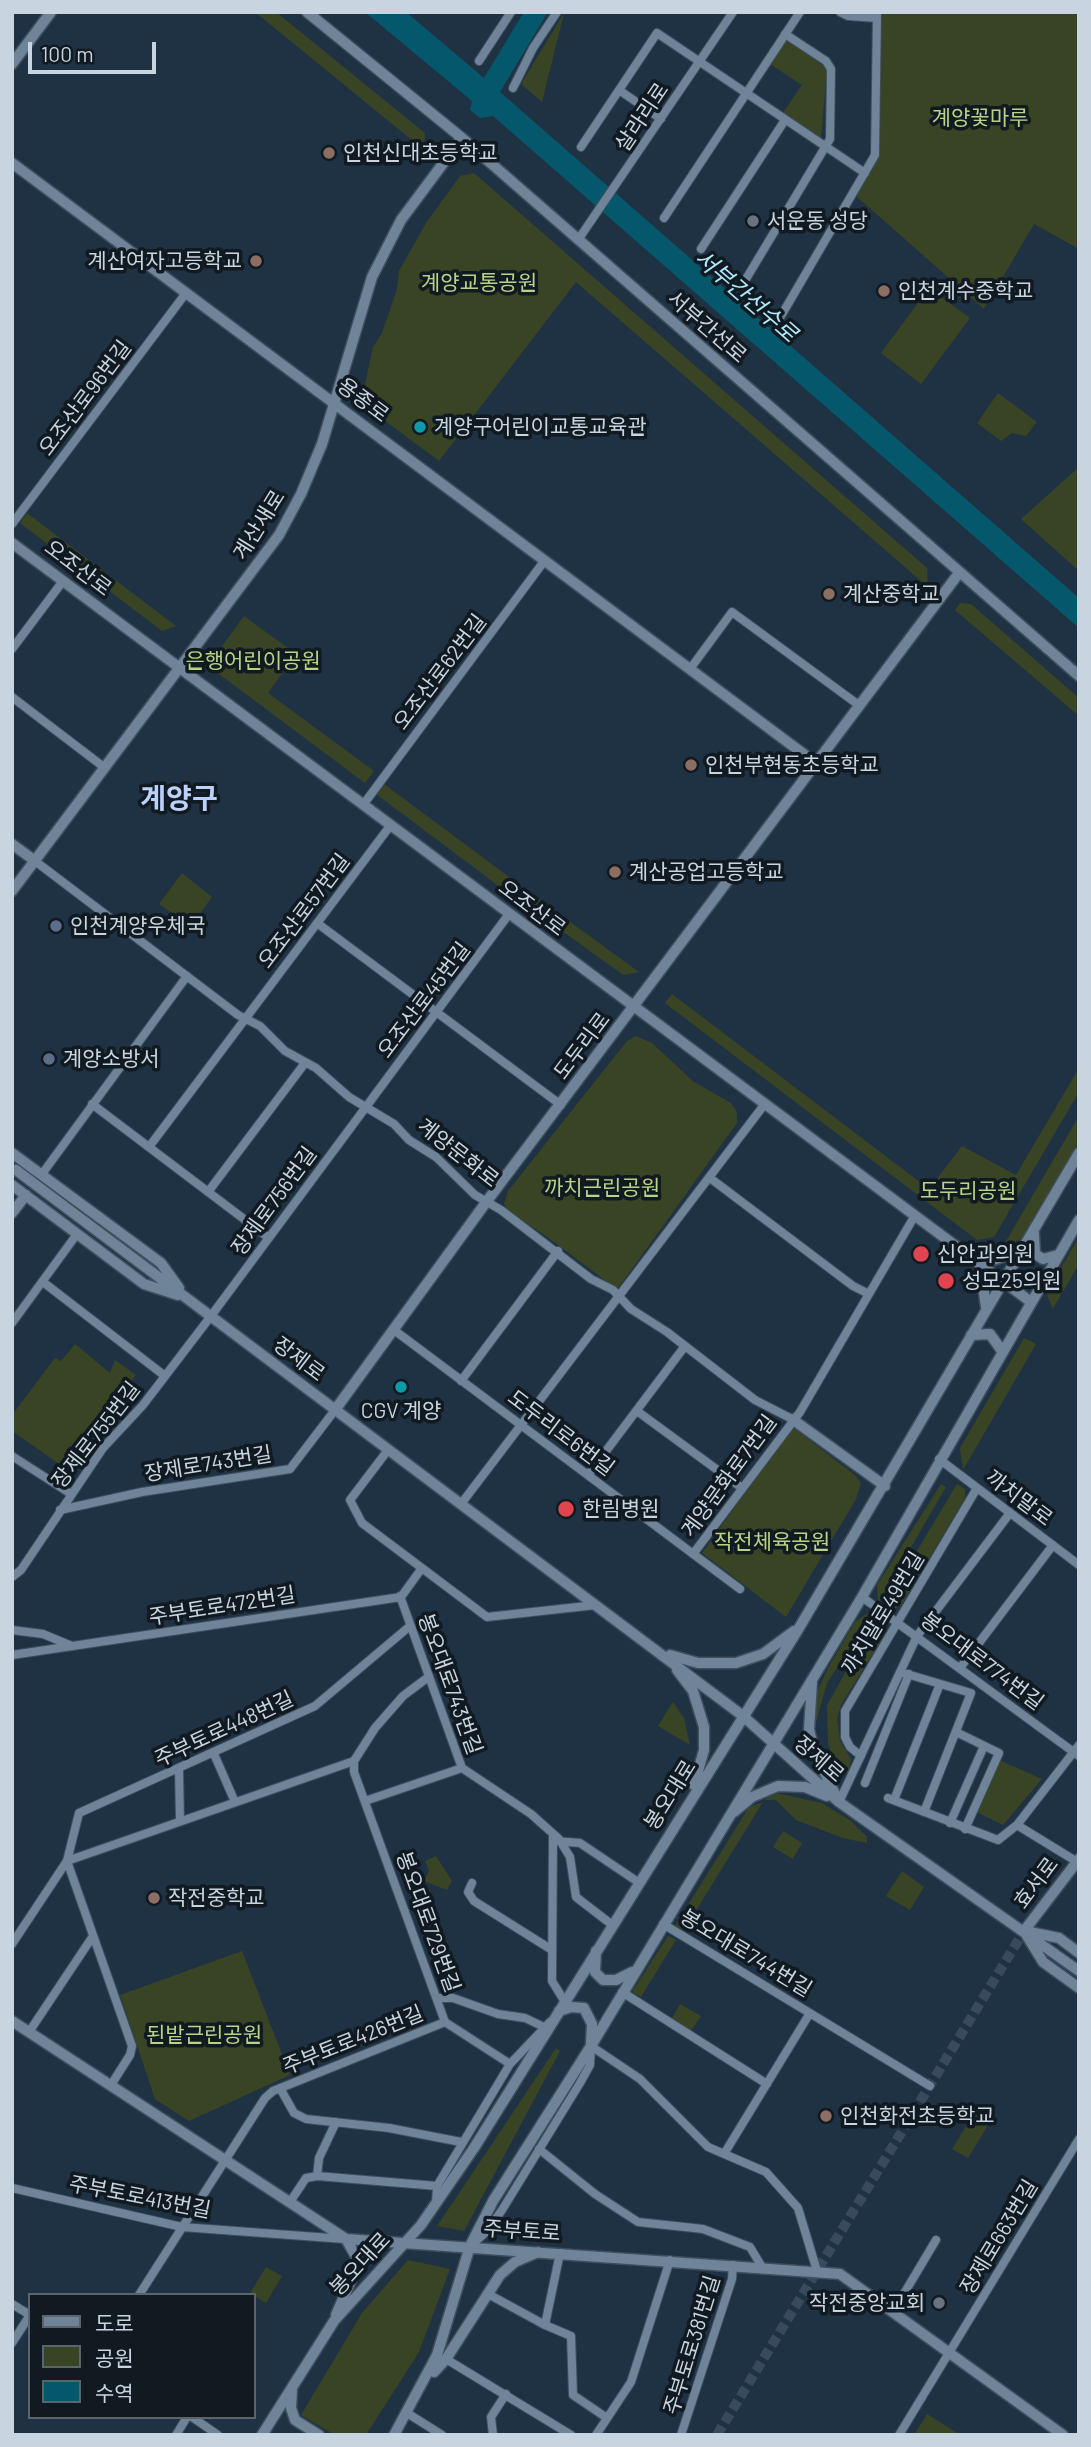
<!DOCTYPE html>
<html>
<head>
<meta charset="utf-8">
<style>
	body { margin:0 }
	#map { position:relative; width:1091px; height:2447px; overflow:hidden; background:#1f3244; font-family:Barlow,"Noto Sans KR",sans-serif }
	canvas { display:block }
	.frame { position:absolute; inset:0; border:14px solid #c8d4df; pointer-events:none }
	.legend { position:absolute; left:28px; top:2293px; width:228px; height:126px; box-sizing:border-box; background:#111921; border:2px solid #5a646d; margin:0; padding:9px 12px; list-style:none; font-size:21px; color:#c8d4df }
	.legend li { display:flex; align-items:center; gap:14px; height:35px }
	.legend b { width:35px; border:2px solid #5a646d }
	.scale { position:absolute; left:28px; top:42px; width:128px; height:32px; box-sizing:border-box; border:4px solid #c8d4df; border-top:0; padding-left:9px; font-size:21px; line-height:24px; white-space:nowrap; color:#c8d4df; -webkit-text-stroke:5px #111921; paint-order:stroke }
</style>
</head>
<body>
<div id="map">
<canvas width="1091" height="2447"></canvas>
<div class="frame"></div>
<ul class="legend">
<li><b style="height:9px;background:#6f8499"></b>도로</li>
<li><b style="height:19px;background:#394424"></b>공원</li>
<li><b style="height:19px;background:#05586c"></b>수역</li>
</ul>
<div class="scale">100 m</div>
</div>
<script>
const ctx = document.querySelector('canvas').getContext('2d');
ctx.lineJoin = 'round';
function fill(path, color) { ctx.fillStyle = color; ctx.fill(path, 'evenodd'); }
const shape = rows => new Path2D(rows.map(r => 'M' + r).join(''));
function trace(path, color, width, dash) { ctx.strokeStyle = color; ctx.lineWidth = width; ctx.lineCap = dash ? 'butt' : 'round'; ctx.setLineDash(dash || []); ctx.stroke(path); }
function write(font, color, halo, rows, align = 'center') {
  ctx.font = font + ' Barlow,"Noto Sans KR",sans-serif'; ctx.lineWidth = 7; ctx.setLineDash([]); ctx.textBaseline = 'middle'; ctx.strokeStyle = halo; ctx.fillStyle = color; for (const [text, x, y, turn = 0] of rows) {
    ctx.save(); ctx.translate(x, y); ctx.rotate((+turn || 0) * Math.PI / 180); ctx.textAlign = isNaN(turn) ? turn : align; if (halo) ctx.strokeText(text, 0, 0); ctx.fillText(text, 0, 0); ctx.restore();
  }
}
fill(shape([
	[255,12,276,12,425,133,424,150],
	[881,12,1079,12,1079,249,1034,224,984,309,856,196,880,155],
	[564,13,542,102,521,84],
	[786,39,827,68,821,139,783,113,802,85,770,64],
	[474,173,927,568,928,587,576,282,439,461,361,403,373,347,382,333,397,289,399,271,426,223,460,176],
	[929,288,970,318,921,384,881,353],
	[998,393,1037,422,1026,436,1012,433,1001,441,977,423],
	[1079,467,1079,571,1021,519],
	[27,513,176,626,162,631,20,523],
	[960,603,971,604,1079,698,1079,716,955,610],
	[244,616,296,654,268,693,374,771,365,783,215,671,214,657],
	[384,784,520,885,512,896,376,794],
	[182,873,212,897,191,926,159,904],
	[525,889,639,972,623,975,518,899],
	[672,994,929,1189,962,1146,1016,1175,1079,1068,1079,1092,994,1237,977,1240,665,1003],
	[636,1036,652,1043,694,1082,731,1103,737,1112,737,1123,619,1287,614,1287,546,1236,509,1212,504,1204,508,1191,627,1041],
	[1079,1116,1079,1142,1025,1237,1002,1248],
	[1079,1237,1079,1264,1053,1309,1046,1293],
	[1024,1338,1036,1344,963,1470,960,1448],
	[75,1344,110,1373,115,1360,136,1375,62,1466,12,1431,12,1415,55,1358,61,1361],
	[795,1429,856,1476,861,1483,856,1499,786,1617,702,1553,790,1430],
	[941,1484,946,1487,878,1604,877,1585],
	[957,1484,965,1489,965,1498,901,1606,891,1610,884,1606],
	[869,1612,872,1614,827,1683,815,1726,817,1692,828,1668,855,1622],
	[878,1615,887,1631,841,1705,837,1718,840,1741,851,1759,848,1774,834,1759,828,1744,827,1705],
	[673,1702,684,1718,690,1745,658,1726],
	[997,1759,1042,1779,1003,1825,977,1812],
	[776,1793,822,1803,851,1821,867,1837,867,1843,843,1838,796,1820,776,1800,764,1800],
	[763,1802,684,1930,675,1926,749,1807],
	[783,1831,802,1843,793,1859,773,1847],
	[436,1856,452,1881,447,1890,424,1881,429,1871,425,1861],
	[902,1871,924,1887,910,1910,886,1896],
	[668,1936,676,1940,641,1997,632,1992],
	[242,1951,290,2075,189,2121,155,2099,120,1995],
	[680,2004,701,2016,691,2031,671,2019],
	[556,2048,560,2051,464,2231,437,2226],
	[979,2105,995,2114,968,2158,952,2149],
	[408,2260,450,2269,419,2352,366,2435,335,2435,301,2415,362,2313],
	[266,2267,282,2276,266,2303,250,2293],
	[927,2414,959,2434,958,2435,914,2435]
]), '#394424');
fill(shape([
	[365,12,406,12,484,78,524,12,548,12,500,92,1079,598,1079,628,493,116,480,118,470,110,472,101]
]), '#05586c');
trace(shape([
	[717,2435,1024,1931]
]), '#384a5b', 10, [10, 5]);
const street = shape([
	[840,12,848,16,877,18],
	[479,61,511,12],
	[513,88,533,48,557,12],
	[619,90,661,119],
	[581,147,657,33,865,173],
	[664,218,800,12],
	[578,240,733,12],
	[701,249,785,120],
	[743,284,830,139,831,69,826,61,785,34],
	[781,316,875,155,877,12],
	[12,524,186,293],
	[12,649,63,581],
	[690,669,732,612,860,706],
	[12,697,105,768],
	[363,805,545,560],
	[35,861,238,1015,260,1026,285,1051,316,1068,349,1097,394,1124,409,1140,436,1157,475,1195,501,1210,591,1279,613,1290,631,1309,667,1332,755,1400,792,1419],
	[317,923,561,1105],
	[92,1104,269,1238],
	[149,1147,390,826],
	[42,1174,187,976],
	[710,1178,853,1286,869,1294],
	[208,1192,305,1063],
	[43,1282,165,1376],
	[12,1323,77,1234],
	[394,1330,740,1589],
	[461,1381,558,1251],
	[637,1411,742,1488],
	[388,1450,350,1500,362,1523,487,1617,596,1605],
	[12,1456,71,1494],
	[939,1459,1079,1565],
	[588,1475,685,1346],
	[461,1504,764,1105],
	[60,1510,142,1492,290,1469,335,1410],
	[693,1554,800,1412,914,1217],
	[12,1577,21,1570,103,1448,143,1405,211,1316,509,914],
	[400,1596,462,1768,531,1814,559,1839,570,1857,576,1897,611,1924],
	[862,1597,1079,1756],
	[12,1630,43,1634,72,1646],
	[12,1655,401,1597,422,1568],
	[960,1668,1053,1545],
	[900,1672,971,1693,924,1812],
	[956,1732,999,1753,965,1829],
	[1079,1745,1017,1825,1079,1863],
	[214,1754,235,1802],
	[861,1756,850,1747,845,1737,845,1711,977,1488],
	[354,1761,354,1772,445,2022,510,2064],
	[179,1770,180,1821],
	[865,1783,909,1674],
	[888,1798,998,1840,1017,1825],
	[894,1800,940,1684],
	[365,1801,462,1768],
	[839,1802,917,1636,1010,1513],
	[950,1823,984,1746],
	[553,1834,552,1981,565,2002],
	[555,1841,580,1843,638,1882],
	[472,1883,468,1892,474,1901,552,1950],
	[663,1924,930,2086],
	[12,1944,67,1861,354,1761,375,1728,403,1696,427,1678],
	[622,1992,767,2084],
	[437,1998,453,1998,498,2014,525,2018,544,2027],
	[29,2032,93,1936],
	[111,2085,130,2055,132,2046,67,1861,79,1813,315,1706,410,1626],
	[280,2088,294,2113,306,2119,389,2128,461,2142],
	[539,2149,595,2194,638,2222,703,2229,750,2247,762,2267],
	[724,2154,810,2013],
	[317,2176,437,2186],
	[12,2188,182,2227,344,2239],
	[290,2202,306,2178,317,2176,319,2158,336,2122],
	[436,2203,437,2186,510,2064,550,2022],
	[474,2243,488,2230,502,2210,580,2083,590,2065,591,2046,640,2079,708,2147,766,2172,798,2208,817,2271],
	[488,2294,545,2325,571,2336,573,2395,607,2418],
	[139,2295,265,2098,273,2091,445,2022],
	[12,2304,30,2315],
	[893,2312,936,2240],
	[545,2325,560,2253],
	[12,2343,30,2315],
	[446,2359,571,2435],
	[407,2413,442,2435],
	[192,2417,218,2435],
	[176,2435,187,2417],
	[493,2435,491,2417,506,2394],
	[596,2435,631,2382,670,2260],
	[681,2435,732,2279,733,2265],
	[899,2435,1079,2139]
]);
const secondary = shape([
	[307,12,462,138,1079,676],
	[12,64,51,12],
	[12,163,817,764],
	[12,543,1031,1302],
	[12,844,35,861],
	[12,891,279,535,301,494,322,444,372,277,401,220,462,138],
	[12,1153,161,1263,179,1288],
	[16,1170,743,1716,839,1802,1079,1971],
	[12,1185,144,1284,178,1295],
	[12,1213,26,1195],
	[1034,1234,1035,1254,1043,1259,1058,1255],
	[986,1307,980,1264,1022,1251],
	[971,1335,990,1334,1002,1351],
	[335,1410,487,1201,959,573],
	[792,1419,885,1486],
	[670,1655,698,1663,736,1663,763,1654,794,1631],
	[677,1670,693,1691,704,1727,704,1750,694,1785],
	[812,1682,809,1730,815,1753,836,1796],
	[734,1812,752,1797,778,1786,805,1787,827,1796],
	[1024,1931,1079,1859],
	[1030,1932,1059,1938,1079,1953],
	[1027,1936,1043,1962,1079,1988],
	[596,1951,595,1972,603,1980,616,1980,632,1972],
	[559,2011,571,2007,584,2008,592,2024,591,2043],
	[12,2021,346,2239,840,2274,1063,2435],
	[336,2315,359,2262,346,2239],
	[434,2372,446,2359,500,2275,515,2262,538,2252],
	[292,2390,291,2408,295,2420,319,2435],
	[262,2435,334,2321,421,2225,474,2148,799,1628,1079,1153],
	[394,2435,437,2355,470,2246,493,2201,591,2046,862,1597,1079,1220]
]);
trace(street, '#3e4e5d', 10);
trace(secondary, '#3e4e5d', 13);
trace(street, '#6f8499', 8);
trace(secondary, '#6f8499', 10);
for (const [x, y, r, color] of [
	[329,153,7,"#8d6e63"],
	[753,221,7,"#6b7280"],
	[256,261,7,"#8d6e63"],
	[884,291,7,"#8d6e63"],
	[420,427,7,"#0f9aa8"],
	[829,594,7,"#8d6e63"],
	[691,765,7,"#8d6e63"],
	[615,872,7,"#8d6e63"],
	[56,926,7,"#5c6f8a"],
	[49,1059,7,"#5c6f8a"],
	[921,1254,9,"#e0444e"],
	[946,1281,9,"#e0444e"],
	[401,1387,7,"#0f9aa8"],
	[566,1509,9,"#e0444e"],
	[154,1898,7,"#8d6e63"],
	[826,2116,7,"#8d6e63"],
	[939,2303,7,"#6b7280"]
]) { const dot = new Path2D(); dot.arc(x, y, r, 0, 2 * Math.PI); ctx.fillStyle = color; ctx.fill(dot); trace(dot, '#111921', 2.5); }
write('21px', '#c8d4df', '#111921', [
	["살라리로",642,117,-56],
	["서부간선로",707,327,41],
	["오조산로96번길",85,398,-53],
	["용종로",363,400,37],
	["계산새로",259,525,-58],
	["오조산로",78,568,37],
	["오조산로62번길",440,672,-53],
	["오조산로",532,908,37],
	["오조산로57번길",304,911,-53],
	["오조산로45번길",424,1000,-53],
	["도두리로",582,1046,-53],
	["계양문화로",458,1153,38],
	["장제로756번길",274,1201,-54],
	["장제로",299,1359,37],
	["도두리로6번길",561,1433,37],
	["장제로755번길",96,1435,-52],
	["장제로743번길",208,1464,-9],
	["계양문화로7번길",729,1476,-54],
	["까치말로",1019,1498,37],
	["주부토로472번길",222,1606,-9],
	["까치말로49번길",883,1613,-59],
	["봉오대로774번길",982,1661,37],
	["봉오대로743번길",450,1684,70],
	["주부토로448번길",224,1729,-25],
	["장제로",819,1759,41],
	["봉오대로",670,1795,-58],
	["효서로",1036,1883,-53],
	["봉오대로729번길",428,1922,70],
	["봉오대로744번길",746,1953,31],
	["주부토로426번길",353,2040,-22],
	["주부토로413번길",140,2197,11],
	["주부토로",522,2231,4],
	["장제로663번길",999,2237,-59],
	["봉오대로",360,2264,-47],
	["주부토로381번길",692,2345,-73]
]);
write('21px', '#b7d385', '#111921', [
	["계양꽃마루",980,118],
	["계양교통공원",479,283],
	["은행어린이공원",253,661],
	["까치근린공원",602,1188],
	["도두리공원",968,1191],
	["작전체육공원",772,1542],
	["된밭근린공원",204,2035]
]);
write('21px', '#c8d4df', '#111921', [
	["인천신대초등학교",343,153],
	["서운동 성당",767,221],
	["계산여자고등학교",242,261,"right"],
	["인천계수중학교",898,291],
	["계양구어린이교통교육관",434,427],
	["계산중학교",843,594],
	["인천부현동초등학교",705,765],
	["계산공업고등학교",629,872],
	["인천계양우체국",70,926],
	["계양소방서",63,1059],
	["신안과의원",937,1254],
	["성모25의원",962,1281],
	["CGV 계양",401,1411,"center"],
	["한림병원",582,1509],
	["작전중학교",168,1898],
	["인천화전초등학교",840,2116],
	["작전중앙교회",925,2303,"right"]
], 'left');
write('italic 23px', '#b0e9fd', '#111921', [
	["서부간선수로",746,296,41]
]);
write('bold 28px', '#bbd1f8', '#111921', [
	["계양구",179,799]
]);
</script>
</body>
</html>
